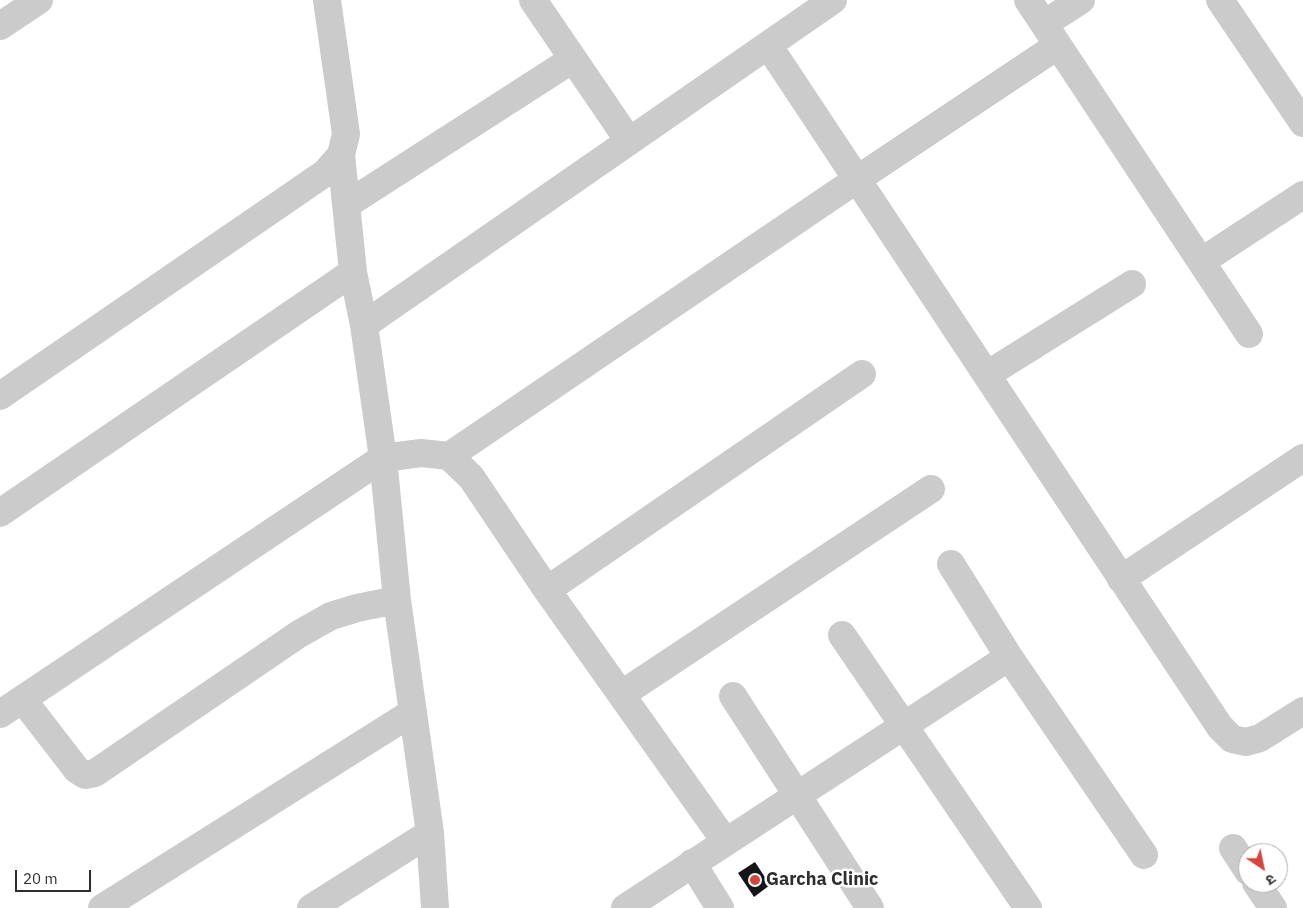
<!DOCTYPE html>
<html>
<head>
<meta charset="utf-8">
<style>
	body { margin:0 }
	#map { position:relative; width:1303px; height:908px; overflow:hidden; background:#fff; font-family:"IBM Plex Sans","Noto Sans Devanagari",sans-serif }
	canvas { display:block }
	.north { position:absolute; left:1238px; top:843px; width:50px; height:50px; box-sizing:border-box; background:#fff; border:1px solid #ababab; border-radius:50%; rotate:146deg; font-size:14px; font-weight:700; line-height:20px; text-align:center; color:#2e2e2e }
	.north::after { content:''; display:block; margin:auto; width:18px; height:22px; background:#d7443e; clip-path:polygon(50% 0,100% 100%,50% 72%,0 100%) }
	.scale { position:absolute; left:15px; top:870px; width:76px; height:22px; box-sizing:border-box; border:2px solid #2e2e2e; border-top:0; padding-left:6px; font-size:15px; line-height:18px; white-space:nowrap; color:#2e2e2e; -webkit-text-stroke:4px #fff; paint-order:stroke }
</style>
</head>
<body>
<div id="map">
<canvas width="1303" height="908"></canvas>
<div class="north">उ</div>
<div class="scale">20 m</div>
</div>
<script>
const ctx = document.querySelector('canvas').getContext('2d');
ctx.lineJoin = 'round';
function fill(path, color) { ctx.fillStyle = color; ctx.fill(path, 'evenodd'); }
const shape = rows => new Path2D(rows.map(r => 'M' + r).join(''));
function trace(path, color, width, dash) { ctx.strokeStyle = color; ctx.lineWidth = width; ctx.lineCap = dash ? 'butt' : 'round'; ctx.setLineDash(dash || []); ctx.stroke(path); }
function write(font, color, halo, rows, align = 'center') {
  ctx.font = font + ' "IBM Plex Sans",sans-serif'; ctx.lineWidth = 5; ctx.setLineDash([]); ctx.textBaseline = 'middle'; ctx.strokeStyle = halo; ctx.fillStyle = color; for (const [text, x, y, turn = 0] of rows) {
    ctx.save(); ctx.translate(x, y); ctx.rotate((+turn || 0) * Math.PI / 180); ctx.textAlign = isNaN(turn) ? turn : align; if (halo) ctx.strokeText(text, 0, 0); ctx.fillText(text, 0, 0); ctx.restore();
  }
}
fill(shape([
	[755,862,770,885,754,897,738,873]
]), '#151515');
trace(shape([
	[533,0,629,141],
	[1028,0,1249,334],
	[1220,0,1303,123],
	[1044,24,1081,0],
	[0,26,39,0],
	[768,45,1220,727,1232,739,1246,742,1260,738,1303,711],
	[341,155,353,272,364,325,383,458,397,600,430,833,435,908],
	[346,205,573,59],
	[1202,261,1303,195],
	[364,325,833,0],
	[988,374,1132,284],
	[0,396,325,173,341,155,346,134,327,0],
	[449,456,856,180,1057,46],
	[0,513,353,272],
	[951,564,1009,657,1144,855],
	[1121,579,1303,458],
	[547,590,862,374],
	[842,635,1028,908],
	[622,694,931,489],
	[733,696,870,908],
	[23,700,77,770,85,775,95,773,299,634,331,616,357,608,397,600],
	[0,714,383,458,421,453,449,456,471,477,547,590,725,841],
	[1233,848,1248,871],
	[692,863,720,908],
	[1256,883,1273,908],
	[102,908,413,712],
	[311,908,430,833],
	[625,908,1009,657]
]), '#cbcbcb', 28);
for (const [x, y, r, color] of [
	[755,880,6,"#d7443e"]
]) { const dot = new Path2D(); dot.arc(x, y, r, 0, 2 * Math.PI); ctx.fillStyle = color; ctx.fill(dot); trace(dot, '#fff', 2); }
write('bold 18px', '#2e2e2e', '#fff', [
	["Garcha Clinic",766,880]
], 'left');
</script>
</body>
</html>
